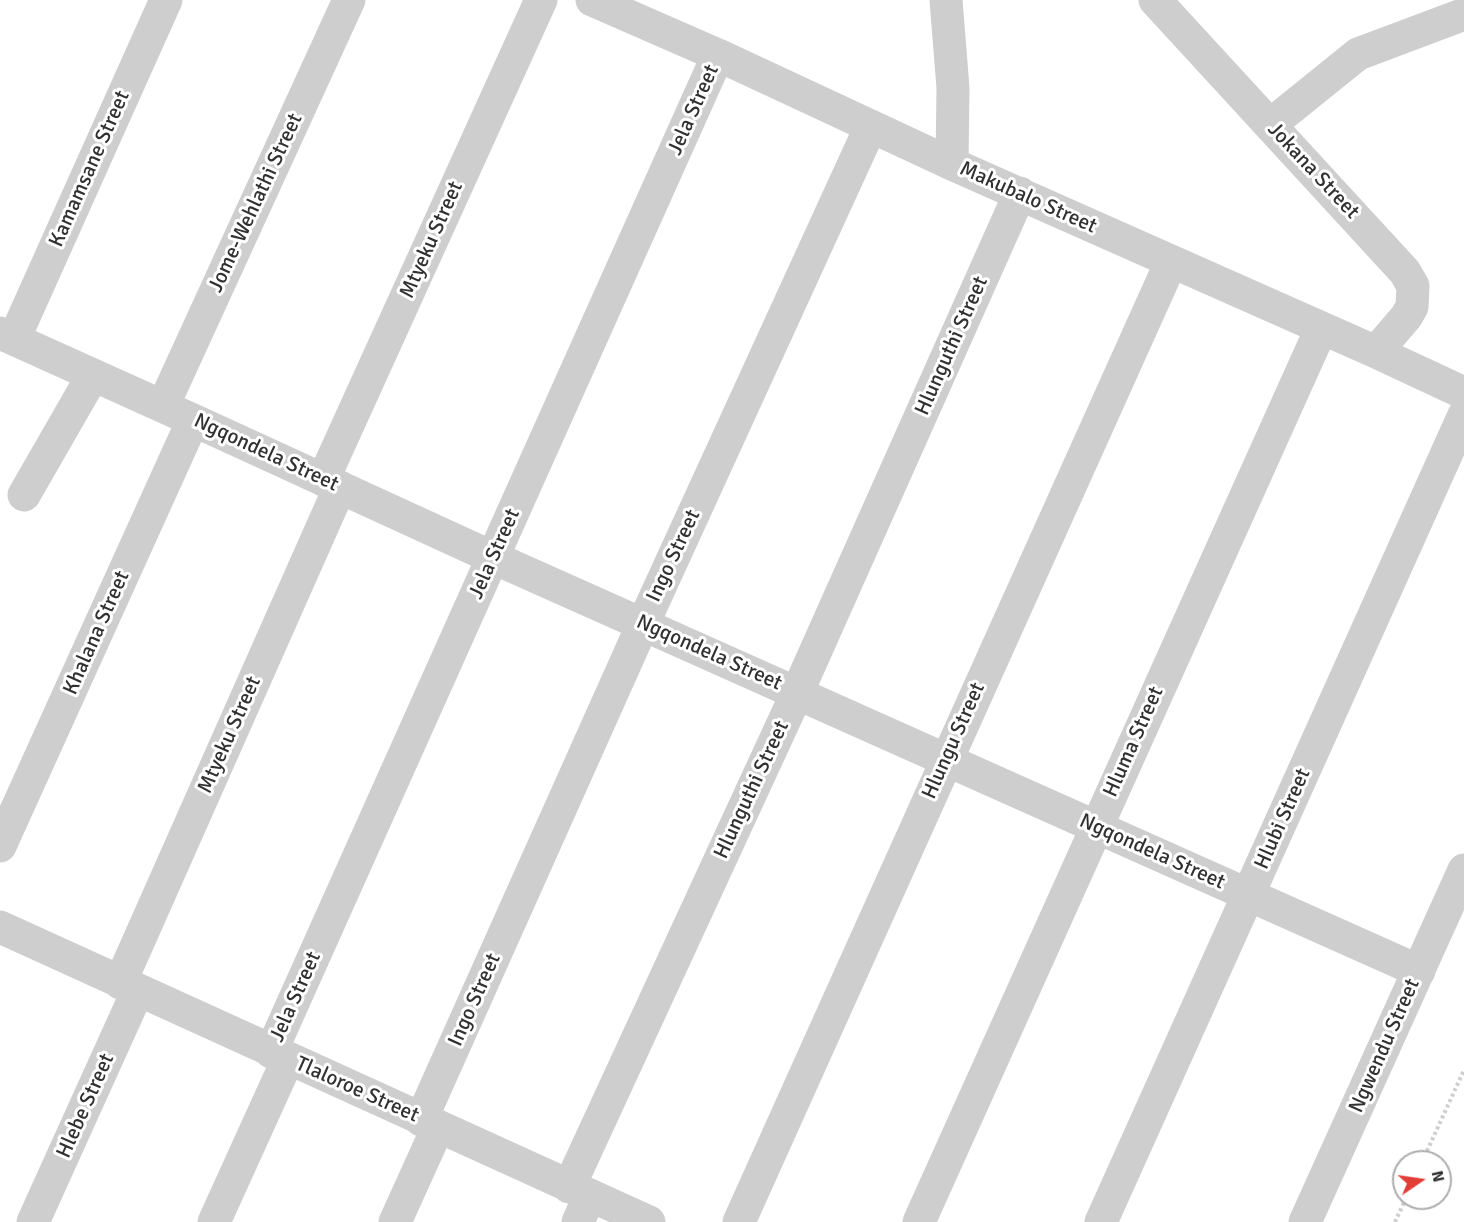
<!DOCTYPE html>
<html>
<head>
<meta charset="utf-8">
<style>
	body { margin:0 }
	#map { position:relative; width:1464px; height:1222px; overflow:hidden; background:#fff; font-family:Signika,sans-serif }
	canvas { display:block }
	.north { position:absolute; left:1392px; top:1150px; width:60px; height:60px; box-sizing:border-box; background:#fff; border:2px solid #adadad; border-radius:50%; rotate:77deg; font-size:16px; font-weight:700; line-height:24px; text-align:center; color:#313131 }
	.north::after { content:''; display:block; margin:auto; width:21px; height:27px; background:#e33d38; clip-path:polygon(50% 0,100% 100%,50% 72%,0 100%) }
</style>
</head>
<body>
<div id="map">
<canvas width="1464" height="1222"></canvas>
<div class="north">N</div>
</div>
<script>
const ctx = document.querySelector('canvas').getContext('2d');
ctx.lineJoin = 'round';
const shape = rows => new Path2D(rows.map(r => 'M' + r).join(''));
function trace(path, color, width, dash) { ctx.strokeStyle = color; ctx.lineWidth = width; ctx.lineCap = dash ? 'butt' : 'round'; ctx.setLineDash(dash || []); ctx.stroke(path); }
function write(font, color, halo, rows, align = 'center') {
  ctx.font = font + ' Signika,sans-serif'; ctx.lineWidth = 6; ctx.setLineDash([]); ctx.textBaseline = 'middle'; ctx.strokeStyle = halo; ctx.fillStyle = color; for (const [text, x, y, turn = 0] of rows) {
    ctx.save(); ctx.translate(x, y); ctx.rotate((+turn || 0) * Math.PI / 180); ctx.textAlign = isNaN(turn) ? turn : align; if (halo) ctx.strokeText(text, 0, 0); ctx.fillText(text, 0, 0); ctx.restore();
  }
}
trace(shape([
	[1422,1162,1464,1070],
	[1395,1222,1406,1198]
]), '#cecece', 4, [3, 3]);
trace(shape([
	[592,0,718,55,952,164,1376,352,1464,393],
	[946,0,953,88,952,164],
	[1155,0,1405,272,1413,286,1412,307,1406,317,1376,352],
	[1270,125,1358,54,1462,15],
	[0,333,193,420,494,558,1419,971],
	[14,339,166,0],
	[163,406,349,0],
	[323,480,541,0],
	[24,495,93,375],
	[0,846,193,420],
	[0,927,649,1222],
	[120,983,340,487],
	[271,1052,718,55],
	[421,1120,643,624,871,126],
	[569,1187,797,693,1020,193],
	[33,1222,138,990],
	[214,1222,288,1059],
	[395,1222,438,1127],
	[578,1222,590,1195],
	[739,1222,1171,262],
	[919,1222,1321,329],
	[1101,1222,1464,415],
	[1305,1222,1464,870]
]), '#cecece', 33);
write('21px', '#313131', '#fff', [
	["Jela Street",694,110,-66],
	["Kamamsane Street",90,169,-66],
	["Jokana Street",1313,171,47],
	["Makubalo Street",1028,198,24],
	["Jome-Wehlathi Street",256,203,-65],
	["Mtyeku Street",432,240,-66],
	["Hlunguthi Street",952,346,-66],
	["Ngqondela Street",266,453,25],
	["Jela Street",495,554,-66],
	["Ingo Street",674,556,-65],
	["Khalana Street",97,633,-66],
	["Ngqondela Street",709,653,24],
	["Mtyeku Street",230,735,-66],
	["Hlungu Street",954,741,-66],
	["Hluma Street",1134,742,-66],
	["Hlunguthi Street",752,790,-65],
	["Hlubi Street",1283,819,-66],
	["Ngqondela Street",1152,852,24],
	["Jela Street",296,997,-66],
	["Ingo Street",475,1000,-66],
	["Ngwendu Street",1385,1046,-66],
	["Tlaloroe Street",357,1090,24],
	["Hlebe Street",86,1106,-66]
]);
</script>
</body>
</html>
